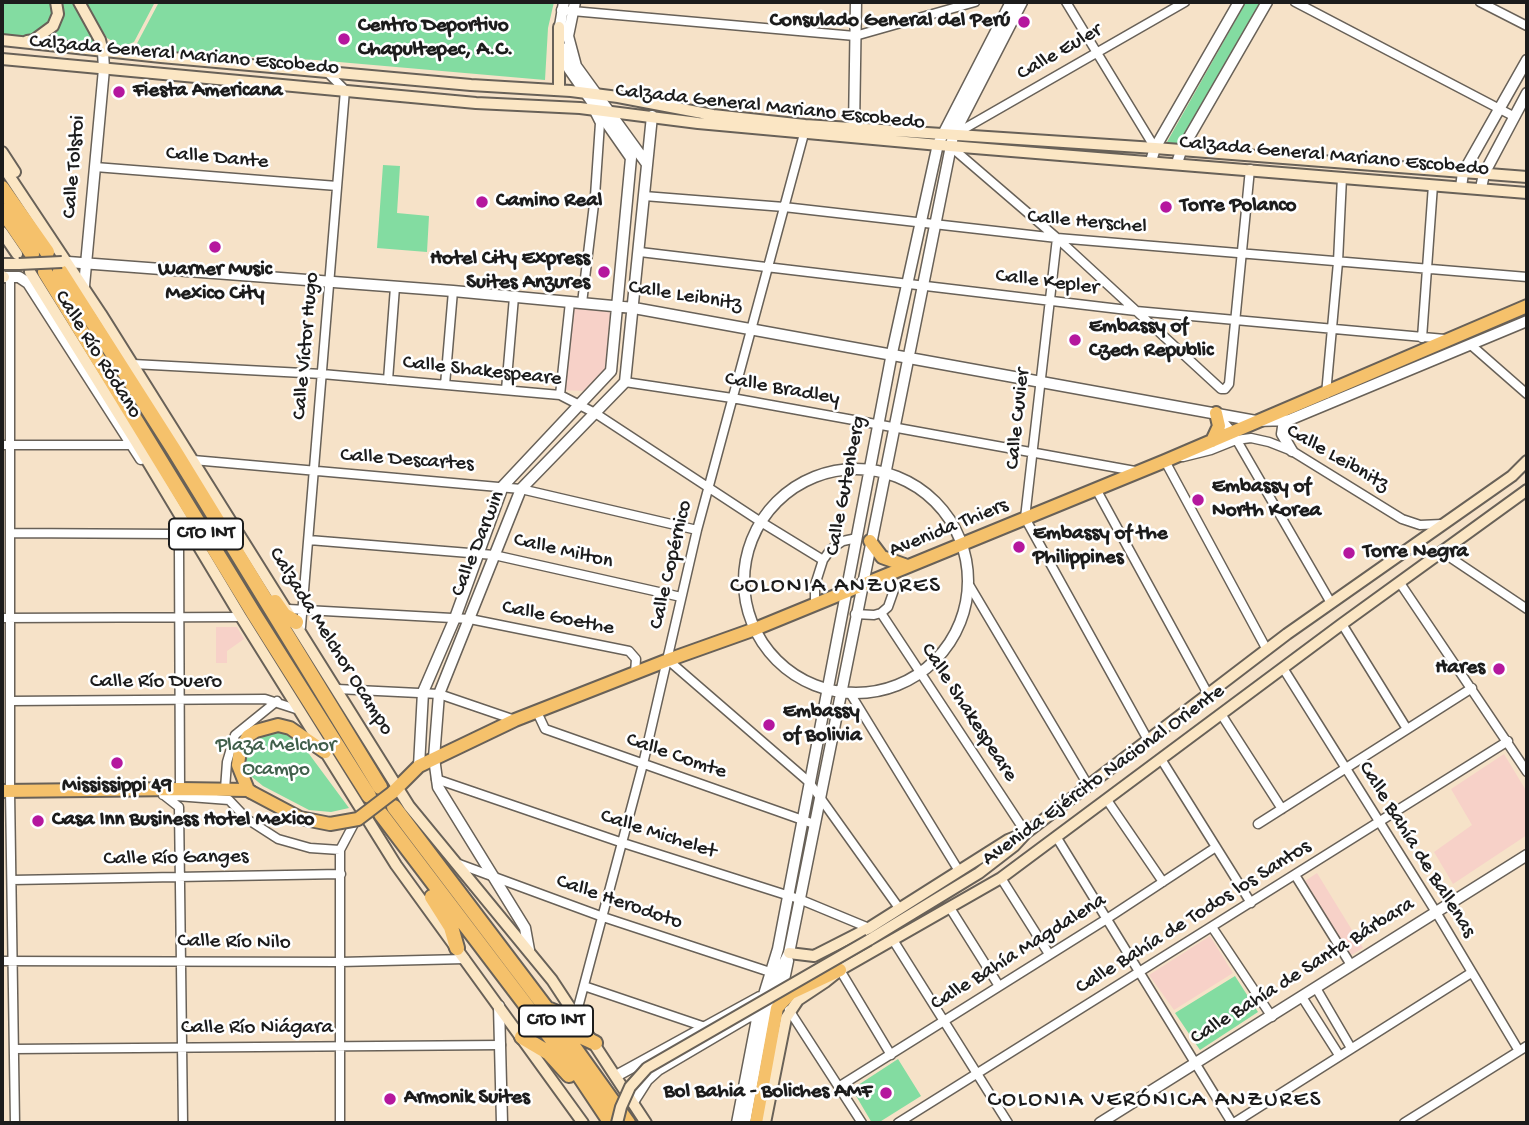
<!DOCTYPE html>
<html>
<head>
<meta charset="utf-8">
<style>
	body { margin:0 }
	#map { position:relative; width:1529px; height:1125px; overflow:hidden; background:#f6e2c8; font-family:"Gochi Hand",sans-serif }
	canvas { display:block }
	.frame { position:absolute; inset:0; border:4px solid #1c1c1c; pointer-events:none }
</style>
</head>
<body>
<div id="map">
<canvas width="1529" height="1125"></canvas>
<div class="frame"></div>
</div>
<script>
const ctx = document.querySelector('canvas').getContext('2d');
ctx.lineJoin = 'round';
function fill(path, color) { ctx.fillStyle = color; ctx.fill(path, 'evenodd'); }
const shape = rows => new Path2D(rows.map(r => 'M' + r).join(''));
function trace(path, color, width, dash) { ctx.strokeStyle = color; ctx.lineWidth = width; ctx.lineCap = dash ? 'butt' : 'round'; ctx.setLineDash(dash || []); ctx.stroke(path); }
function write(font, color, halo, rows, align = 'center') {
  ctx.font = font + ' "Gochi Hand",sans-serif'; ctx.lineWidth = 5; ctx.setLineDash([]); ctx.textBaseline = 'middle'; ctx.strokeStyle = halo; ctx.fillStyle = color; for (const [text, x, y, turn = 0] of rows) {
    ctx.save(); ctx.translate(x, y); ctx.rotate((+turn || 0) * Math.PI / 180); ctx.textAlign = isNaN(turn) ? turn : align; if (halo) ctx.strokeText(text, 0, 0); ctx.fillText(text, 0, 0); ctx.restore();
  }
}
fill(shape([
	[565,306,611,310,605,369,583,391,560,390],
	[216,627,237,627,244,639,227,651,227,663,216,663],
	[1504,754,1527,792,1527,835,1453,884,1434,852,1472,825,1451,789],
	[1317,873,1363,948,1350,956,1305,881],
	[1210,936,1233,973,1174,1010,1149,975]
]), '#f7d1c8');
fill(shape([
	[2,2,52,2,52,20,42,31,29,36,2,36],
	[60,2,73,2,96,40,94,46,40,42],
	[85,2,155,2,134,42,122,47,107,38],
	[159,2,554,2,548,28,545,80,316,60,133,51],
	[1246,2,1261,2,1181,145,1167,142],
	[383,165,400,166,397,213,429,216,427,252,377,248],
	[267,730,285,731,298,739,349,808,331,812,309,810,263,786,252,777,247,769,245,759,248,746,256,735],
	[1235,976,1258,1012,1200,1050,1175,1013],
	[898,1059,921,1096,878,1123,872,1123,852,1089]
]), '#83dca1');
const minor = shape([
	[1066,2,1155,148],
	[1295,2,1515,117],
	[1480,2,1527,26],
	[561,10,855,36,975,2],
	[955,134,1185,2],
	[950,146,1057,238,1221,389,1225,389,1229,384,1250,169],
	[95,167,337,186],
	[644,196,784,207,1057,238,1527,277],
	[1057,238,1025,518,1148,740],
	[640,252,1136,311,1445,339],
	[10,277,10,791,15,1123],
	[582,303,595,196,600,123,595,113],
	[1422,338,1433,185],
	[1471,345,1527,394],
	[133,364,322,374,560,395,595,413,761,522,823,560],
	[388,380,395,287],
	[625,382,732,398,1135,471],
	[445,385,453,291],
	[506,390,514,297],
	[1326,394,1338,262,1342,177],
	[560,395,570,302],
	[1218,415,1232,432,1331,603],
	[2,445,131,445],
	[1183,457,1211,450,1236,440,1251,438,1269,442,1292,451,1402,519,1420,525,1442,524],
	[193,460,521,489,697,530],
	[1165,461,1267,650],
	[1096,489,1208,694],
	[10,533,175,534,186,525],
	[309,540,494,555,681,597],
	[1442,552,1527,609],
	[968,583,1088,785],
	[1400,583,1527,772],
	[815,604,815,585,823,560,831,549,843,541,857,538],
	[288,609,470,619,629,651,636,659,635,673],
	[881,613,1026,833],
	[855,614,874,615,881,613,888,607,894,590,889,574],
	[2,618,241,617],
	[1342,624,1407,729],
	[301,627,345,90,327,72],
	[668,660,809,782,899,908],
	[1283,668,1436,912,1519,1051],
	[337,689,439,694,515,720],
	[850,693,959,871],
	[11,701,265,699,299,710],
	[537,712,545,729,814,824],
	[1221,714,1282,809],
	[1161,759,1251,903],
	[436,779,623,843,799,899,869,928],
	[180,789,179,549,186,525],
	[225,789,227,762,235,735,277,701],
	[163,795,229,800,247,819,278,839,310,848,340,850],
	[165,796,179,807,183,1123],
	[1107,800,1163,882],
	[1258,824,1472,688],
	[1057,838,1232,1123],
	[459,864,603,917,770,972],
	[1295,875,1351,965],
	[1001,878,1049,954],
	[12,880,341,874],
	[950,908,999,986],
	[1212,927,1272,1017],
	[893,940,1008,1123],
	[2,961,340,962,465,959],
	[840,970,891,1055],
	[584,986,705,1027],
	[1316,988,1351,1048],
	[1302,997,1339,1055],
	[789,1010,862,1123],
	[576,1015,643,764,697,530,805,130],
	[14,1049,501,1045],
	[840,1086,1105,920,1216,847],
	[340,1123,340,850,357,818],
	[898,1123,1508,741],
	[1234,1123,1471,973],
	[1404,1123,1527,1046]
]);
const tertiary = shape([
	[575,2,568,36,576,66,647,164],
	[559,32,564,2],
	[854,128,856,2],
	[1151,161,1155,148,1239,2],
	[1177,163,1181,151,1267,2],
	[1461,187,1463,173,1527,60],
	[1481,188,1484,174,1527,93],
	[68,262,453,291,634,308,1256,421,1289,420,1527,321],
	[2,277,19,277,28,283,141,459],
	[84,286,104,69,103,52],
	[1289,420,1283,427,1282,434,1292,451],
	'744 581a112 112 0 1 1 224 0a112 112 0 1 1-224 0Z',
	[419,766,423,692,455,618,503,486,611,371,631,158,569,69,561,47],
	[529,950,525,928,438,787,434,758,439,694,521,489,625,382,652,116],
	[781,994,788,961],
	[499,1006,502,1123],
	[616,1076,760,997],
	[633,1102,647,1080,658,1070,748,1017,758,1014],
	[737,1123,758,1014,778,949,892,353,938,144,1011,2],
	[745,1123,766,1011,775,981,789,953,953,136,1022,2],
	[1100,1123,1527,855]
]);
const secondary = shape([
	[79,2,100,40,103,52],
	[559,27,559,90],
	[2,40,161,57,471,85,571,91,618,97,713,115,805,125,1155,148,1527,177],
	[27,41,34,40,53,26,58,14,56,2],
	[2,59,476,103,580,108,698,123,950,146,1527,193],
	[2,152,15,172],
	[2,165,101,314,409,806,552,980,646,1123],
	[2,232,17,254],
	[2,264,19,264],
	[30,272,136,442,241,617,396,865,583,1123],
	[2,276,4,277],
	[869,940,979,873,1014,846,1026,833,1287,634,1512,476,1527,461],
	[789,953,814,956,869,928,1008,840,1023,834],
	[765,1123,786,1018,798,1000,825,982,840,970,1001,878,1342,624,1527,490]
]);
const primary = shape([
	[1212,441,1219,426,1216,413],
	[870,541,882,557,907,566],
	[248,790,238,765,240,750,248,736,256,731,278,725,290,728,325,752],
	[2,791,180,789,248,790,251,792],
	[392,793,419,766,515,720,668,660,755,629,1165,461,1527,306],
	[756,1123,777,1008,791,993,840,970]
]);
const motorway = shape([
	[2,188,47,252],
	[2,210,32,254],
	[60,271,174,450,380,787],
	[45,272,254,614,369,796],
	[275,602,284,615,296,622],
	[394,807,546,1008,628,1123],
	[381,814,579,1075,611,1123],
	[432,897,451,927,457,948],
	[550,1010,567,1017,582,1037,595,1043],
	[522,1037,549,1053,569,1075]
]);
trace(minor, '#686158', 11);
trace(tertiary, '#686158', 13);
trace(secondary, '#686158', 14);
trace(primary, '#686158', 16);
trace(motorway, '#686158', 18);
trace(minor, '#fff', 8);
trace(tertiary, '#fff', 10);
trace(secondary, '#fbe6c4', 10);
trace(primary, '#f5c16b', 12);
trace(motorway, '#f5c16b', 14);
const secondaryBridge = shape([
	[19,264,62,262],
	[617,1123,621,1107,630,1087,647,1068,869,940]
]);
const primaryBridge = shape([
	[251,792,300,818,330,824,358,819,392,793]
]);
trace(secondaryBridge, '#686158', 14, []);
trace(primaryBridge, '#686158', 16, []);
trace(secondaryBridge, '#fbe6c4', 10);
trace(primaryBridge, '#f5c16b', 12);
for (const [x, y, r, color] of [
	[1024,22,7,"#b5179e"],
	[344,39,7,"#b5179e"],
	[119,92,7,"#b5179e"],
	[482,202,7,"#b5179e"],
	[1166,207,7,"#b5179e"],
	[215,247,7,"#b5179e"],
	[604,272,7,"#b5179e"],
	[1075,340,7,"#b5179e"],
	[1198,500,7,"#b5179e"],
	[1019,547,7,"#b5179e"],
	[1349,553,7,"#b5179e"],
	[1499,669,7,"#b5179e"],
	[769,725,7,"#b5179e"],
	[117,763,7,"#b5179e"],
	[38,821,7,"#b5179e"],
	[886,1093,7,"#b5179e"],
	[390,1099,7,"#b5179e"]
]) { const dot = new Path2D(); dot.arc(x, y, r, 0, 2 * Math.PI); ctx.fillStyle = color; ctx.fill(dot); trace(dot, '#fff', 2.5); }
for (const [x, y, w] of [
	[206,534,74],
	[556,1021,74]
]) { const box = new Path2D(); box.roundRect(x - w / 2, y - 15.5, w, 31, 5); ctx.fillStyle = '#fff'; ctx.fill(box); trace(box, '#1c1c1c', 2); }
write('bold 19px', '#1c1c1c', null, [
	["CTO INT",206,534],
	["CTO INT",556,1021]
]);
write('bold 21px', '#1c1c1c', '#fff', [
	["Consulado General del Perú",1010,22,"right"],
	["Centro Deportivo",358,27],
	["Chapultepec, A.C.",358,51],
	["Fiesta Americana",133,92],
	["Camino Real",496,202],
	["Torre Polanco",1180,207],
	["Hotel City Express",590,260,"right"],
	["Suites Anzures",590,284,"right"],
	["Warner Music",215,271,"center"],
	["Mexico City",215,295,"center"],
	["Embassy of",1089,328],
	["Czech Republic",1089,352],
	["Embassy of",1212,488],
	["North Korea",1212,512],
	["Embassy of the",1033,535],
	["Philippines",1033,559],
	["Torre Negra",1363,553],
	["Hares",1485,669,"right"],
	["Embassy",783,713],
	["of Bolivia",783,737],
	["Mississippi 49",117,787,"center"],
	["Casa Inn Business Hotel Mexico",52,821],
	["Bol Bahia - Boliches AMF",872,1093,"right"],
	["Armonik Suites",404,1099]
], 'left');
write('21px', '#1c1c1c', '#fff', [
	["Calle Euler",1060,53,-30],
	["Calzada General Mariano Escobedo",184,56,5],
	["Calzada General Mariano Escobedo",770,108,6],
	["Calzada General Mariano Escobedo",1334,157,5],
	["Calle Dante",217,159,5],
	["Calle Tolstoi",75,167,-85],
	["Calle Herschel",1087,223,5],
	["Calle Kepler",1047,283,7],
	["Calle Leibnitz",685,297,9],
	["Calle Víctor Hugo",307,346,-85],
	["Calle Río Ródano",97,355,58],
	["Calle Shakespeare",482,372,6],
	["Calle Bradley",782,390,10],
	["Calle Cuvier",1019,419,-84],
	["Calle Leibnitz",1337,459,30],
	["Calle Descartes",407,461,4],
	["Calle Gutenberg",847,486,-79],
	["Avenida Thiers",949,529,-22],
	["Calle Darwin",479,544,-68],
	["Calle Milton",563,552,13],
	["Calle Copérnico",672,565,-77],
	["Calle Goethe",558,619,11],
	["Calzada Melchor Ocampo",330,642,58],
	["Calle Río Duero",156,683],
	["Calle Shakespeare",968,713,57],
	["Calle Comte",676,757,19],
	["Avenida Ejército Nacional Oriente",1104,776,-36],
	["Calle Michelet",658,835,18],
	["Calle Bahía de Ballenas",1416,850,58],
	["Calle Río Ganges",176,859,-1],
	["Calle Herodoto",619,903,19],
	["Calle Bahía de Todos los Santos",1194,918,-32],
	["Calle Río Nilo",234,943,1],
	["Calle Bahía Magdalena",1019,953,-32],
	["Calle Bahía de Santa Bárbara",1303,972,-32],
	["Calle Río Niágara",257,1029]
]);
write('21px', '#405f4b', '#fff', [
	["Plaza Melchor",276,747],
	["Ocampo",276,771]
]);
ctx.letterSpacing = '2px';
write('23px', '#1c1c1c', '#fff', [
	["COLONIA ANZURES",836,587],
	["COLONIA VERÓNICA ANZURES",1155,1101]
]);
ctx.letterSpacing = '0px';
</script>
</body>
</html>
